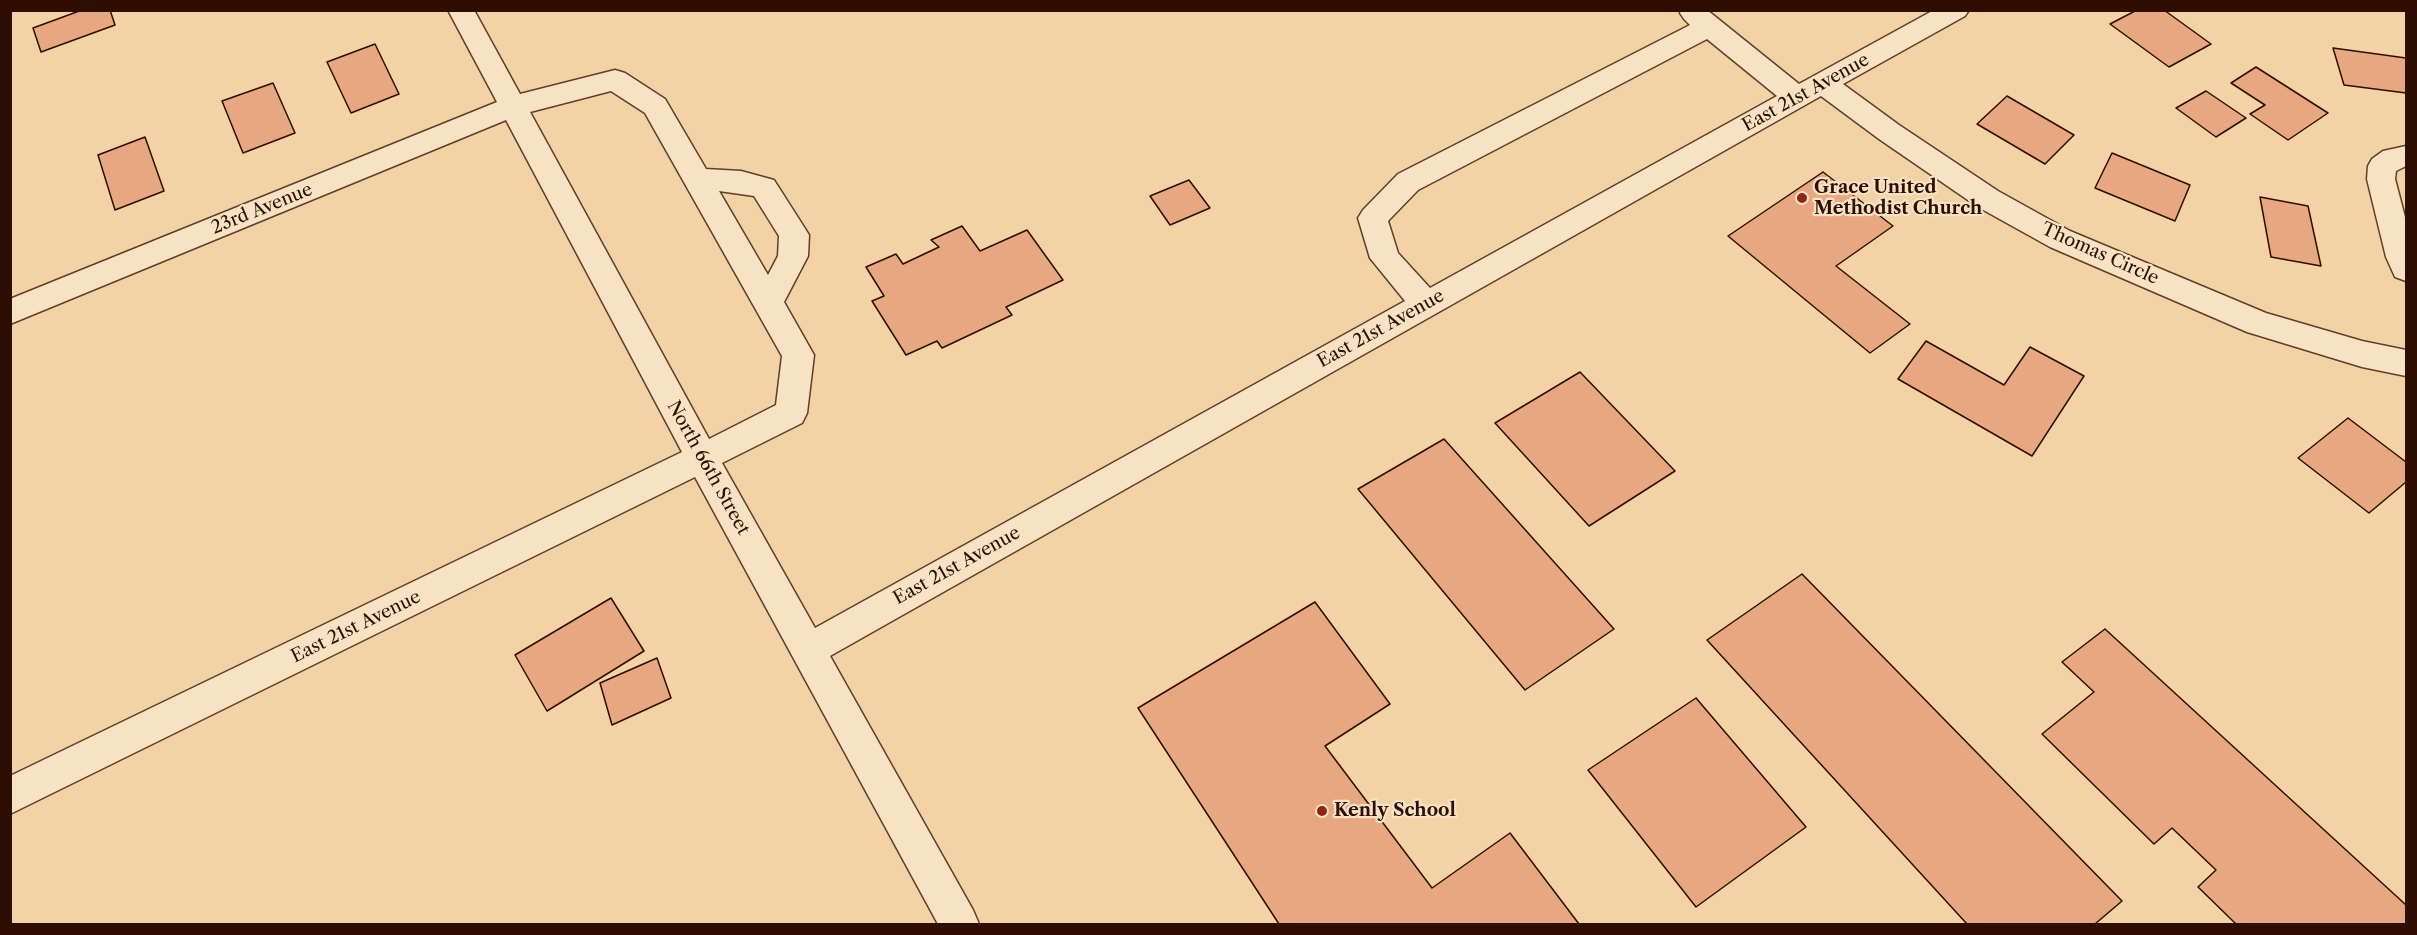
<!DOCTYPE html>
<html>
<head>
<meta charset="utf-8">
<style>
	body { margin:0 }
	#map { position:relative; width:2417px; height:935px; overflow:hidden; background:#f3d2a5; font-family:"Libre Caslon Text",serif }
	canvas { display:block }
	.frame { position:absolute; inset:0; border:12px solid #2d0e00; pointer-events:none }
</style>
</head>
<body>
<div id="map">
<canvas width="2417" height="935"></canvas>
<div class="frame"></div>
</div>
<script>
const ctx = document.querySelector('canvas').getContext('2d');
ctx.lineJoin = 'round';
function fill(path, color) { ctx.fillStyle = color; ctx.fill(path, 'evenodd'); }
const shape = rows => new Path2D(rows.map(r => 'M' + r).join(''));
function trace(path, color, width, dash) { ctx.strokeStyle = color; ctx.lineWidth = width; ctx.lineCap = dash ? 'butt' : 'round'; ctx.setLineDash(dash || []); ctx.stroke(path); }
function write(font, color, halo, rows, align = 'center') {
  ctx.font = font + ' "Libre Caslon Text",serif'; ctx.lineWidth = 4.5; ctx.setLineDash([]); ctx.textBaseline = 'middle'; ctx.strokeStyle = halo; ctx.fillStyle = color; for (const [text, x, y, turn = 0] of rows) {
    ctx.save(); ctx.translate(x, y); ctx.rotate((+turn || 0) * Math.PI / 180); ctx.textAlign = isNaN(turn) ? turn : align; if (halo) ctx.strokeText(text, 0, 0); ctx.fillText(text, 0, 0); ctx.restore();
  }
}
const building = shape([
	[82,10,110,10,115,25,41,52,33,28,82,10],
	[2137,10,2164,10,2211,44,2169,67,2110,24,2137,10],
	[375,44,399,94,351,113,327,62,375,44],
	[2333,48,2406,58,2406,93,2344,85,2333,48],
	[2256,67,2328,113,2288,140,2250,114,2265,105,2231,83,2256,67],
	[273,83,295,133,243,153,222,101,273,83],
	[2206,91,2246,118,2216,137,2176,108,2206,91],
	[2007,96,2074,135,2045,164,1977,124,2007,96],
	[145,137,164,191,115,210,98,155,145,137],
	[2112,153,2190,185,2175,221,2095,188,2112,153],
	[1823,172,1893,226,1836,266,1910,324,1870,353,1728,236,1823,172],
	[1189,180,1210,208,1170,225,1150,196,1189,180],
	[2260,197,2308,206,2321,266,2271,257,2260,197],
	[962,226,980,251,1027,230,1063,280,1006,307,1012,315,942,348,937,341,906,355,872,301,884,296,866,267,896,254,903,264,939,247,931,240,962,226],
	[1926,341,2004,385,2030,347,2084,376,2032,456,1898,379,1926,341],
	[1580,372,1675,471,1589,526,1495,423,1580,372],
	[2348,418,2406,462,2406,482,2369,513,2298,458,2348,418],
	[1444,439,1614,629,1525,690,1358,489,1444,439],
	[1802,574,2122,901,2095,924,1967,924,1707,640,1802,574],
	[611,598,644,651,547,711,515,655,611,598],
	[1315,602,1390,704,1325,746,1432,888,1510,833,1579,924,1279,924,1138,708,1315,602],
	[2105,629,2406,905,2406,924,2236,924,2198,887,2216,870,2172,828,2154,844,2042,734,2094,692,2062,662,2105,629],
	[657,658,671,698,612,725,600,683,657,658],
	[1696,698,1806,827,1696,907,1588,770,1696,698]
]);
fill(building, '#e7a781');
trace(building, '#2d0e00', 1.5);
const minor = shape([
	[448,10,474,10,520,94,615,70,625,73,665,99,706,169,741,171,774,180,804,227,809,235,808,256,784,302,814,355,807,413,802,423,722,463,815,628,1405,301,1370,258,1358,218,1363,210,1398,174,1690,25,1684,19,1680,13,1681,10,1707,10,1799,84,1934,10,1969,10,1965,16,1843,84,1899,125,1998,191,2070,231,2266,313,2362,341,2406,350,2406,376,2362,367,2247,332,2050,247,1978,207,1879,139,1821,96,830,656,973,910,979,924,938,924,695,477,10,814,10,776,682,452,506,120,10,324,10,299,497,102,448,10],
	[1707,39,1777,96,1430,288,1398,253,1388,221,1418,190,1707,39],
	[611,91,645,113,782,356,776,405,709,439,530,112,611,91],
	[719,191,754,196,779,236,778,256,768,275,719,191],
	[2406,146,2406,166,2396,171,2395,179,2406,221,2406,281,2395,277,2386,257,2367,179,2368,166,2372,159,2383,151,2406,146]
]);
trace(minor, '#5e3f29', 3);
fill(minor, '#f7e2c4');
for (const [x, y, r, color] of [
	[1802,198,6,"#8f2418"],
	[1322,811,6,"#8f2418"]
]) { const dot = new Path2D(); dot.arc(x, y, r, 0, 2 * Math.PI); ctx.fillStyle = color; ctx.fill(dot); trace(dot, '#f7e2c4', 2); }
write('18px', '#2d0e00', '#f7e2c4', [
	["East 21st Avenue",1806,93,-29],
	["23rd Avenue",262,209,-22],
	["Thomas Circle",2100,254,24],
	["East 21st Avenue",1381,329,-29],
	["North 66th Street",708,468,61],
	["East 21st Avenue",957,566,-29],
	["East 21st Avenue",356,627,-26]
]);
write('bold 18px', '#2d0e00', '#f7e2c4', [
	["Grace United",1814,188],
	["Methodist Church",1814,209],
	["Kenly School",1334,811]
], 'left');
</script>
</body>
</html>
